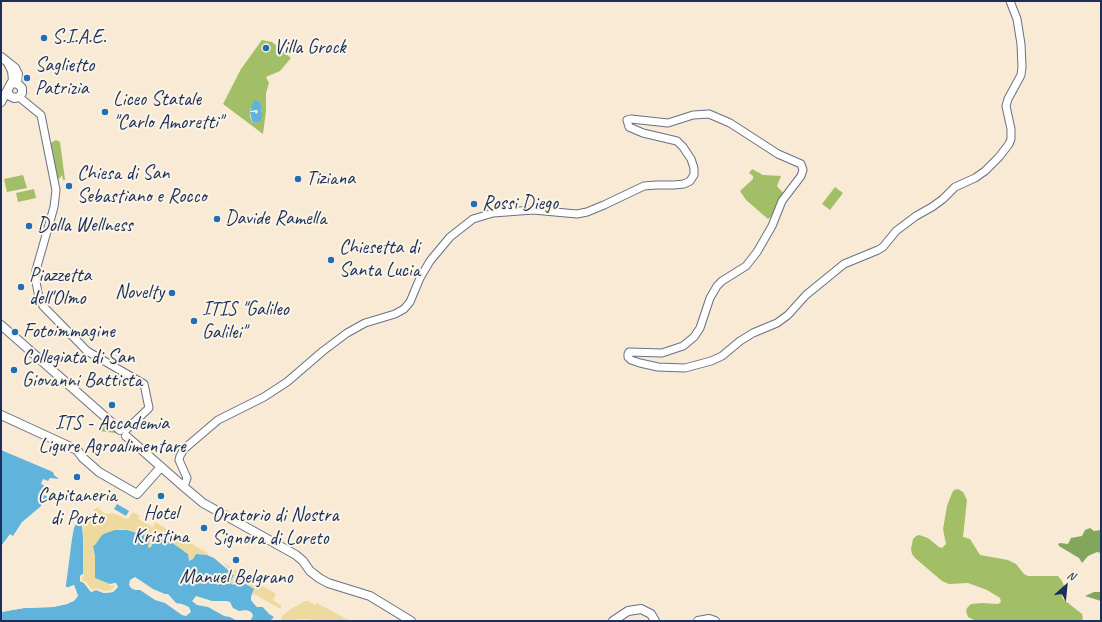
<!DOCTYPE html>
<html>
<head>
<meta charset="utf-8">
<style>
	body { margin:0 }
	#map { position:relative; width:1102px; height:622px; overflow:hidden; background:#f8ead4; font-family:Caveat,sans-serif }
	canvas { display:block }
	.frame { position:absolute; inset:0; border:2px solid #1b2f5e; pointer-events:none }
	.north { position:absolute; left:1046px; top:566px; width:40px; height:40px; -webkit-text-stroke:3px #fcf5e5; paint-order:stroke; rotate:27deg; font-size:11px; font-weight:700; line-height:16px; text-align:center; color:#1b2f5e }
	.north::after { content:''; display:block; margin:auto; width:14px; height:18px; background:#1b2f5e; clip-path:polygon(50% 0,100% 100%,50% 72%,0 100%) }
</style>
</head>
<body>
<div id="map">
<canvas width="1102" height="622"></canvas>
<div class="frame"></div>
<div class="north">N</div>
</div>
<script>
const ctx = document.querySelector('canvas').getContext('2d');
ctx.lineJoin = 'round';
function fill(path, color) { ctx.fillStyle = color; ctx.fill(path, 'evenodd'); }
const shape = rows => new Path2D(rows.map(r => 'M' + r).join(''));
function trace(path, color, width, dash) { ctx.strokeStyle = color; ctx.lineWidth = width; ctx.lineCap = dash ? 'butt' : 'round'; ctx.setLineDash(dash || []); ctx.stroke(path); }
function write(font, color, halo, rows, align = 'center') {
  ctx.font = font + ' Caveat,sans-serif'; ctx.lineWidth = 4; ctx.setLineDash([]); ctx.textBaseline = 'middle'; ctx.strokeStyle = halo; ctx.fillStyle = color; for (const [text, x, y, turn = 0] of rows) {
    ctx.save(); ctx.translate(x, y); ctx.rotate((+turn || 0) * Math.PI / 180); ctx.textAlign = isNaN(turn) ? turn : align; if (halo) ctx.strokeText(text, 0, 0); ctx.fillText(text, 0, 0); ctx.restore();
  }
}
fill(shape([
	[262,40,272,42,291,58,280,71,266,77,269,83,266,93,266,111,263,134,223,104,241,69],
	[250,108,262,110,255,123,252,122,250,116],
	[56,140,60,142,65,180,63,180,62,175,60,178,57,179,49,144],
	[752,169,763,175,781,176,777,186,784,194,774,214,768,219,746,200,740,191,753,179,753,176,749,173],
	[23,175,27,188,7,192,4,179],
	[835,187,843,193,830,210,822,204],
	[34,189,36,198,18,202,16,193],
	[103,420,117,432,116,433,98,431],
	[958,489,963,492,967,500,963,537,970,539,980,555,1008,560,1016,564,1024,574,1028,576,1058,576,1062,581,1066,591,1062,596,1063,599,1082,614,1083,619,1081,621,976,621,968,617,966,611,967,608,971,604,982,603,998,604,1001,602,1000,598,987,590,968,583,949,584,942,581,915,558,912,554,911,549,913,539,916,536,919,535,928,538,939,547,942,548,946,544,943,529,947,506,952,493,954,490]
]), '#a2bf67');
fill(shape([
	[1090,528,1094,531,1101,530,1101,553,1097,552,1088,556,1082,563,1079,558,1059,546,1058,544,1060,543,1068,544,1071,538,1082,536,1085,530],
	[1094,592,1101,592,1101,601,1085,596]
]), '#81a65c');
fill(shape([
	[97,507,105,514,106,513,108,514,112,513,128,519,133,512,140,516,138,519,153,527,155,522,209,554,207,555,196,554,193,559,189,561,188,554,175,545,153,539,151,547,149,548,148,547,150,537,132,531,120,529,98,542,93,547,95,556,95,578,110,584,117,584,113,592,91,592,80,581,80,576,83,574,83,525,81,522,84,519,86,520,90,514,97,520,100,516,93,511],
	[222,562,276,594,273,600,282,606,280,609,256,595,253,594,254,589,240,581,238,580,232,585,230,583,235,575,234,573],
	[305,601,308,601,315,605,317,603,350,621,316,621,306,619,280,621,283,615,291,609]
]), '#eeda9e');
fill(shape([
	[256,100,259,102,261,105,262,116,261,121,254,123,252,121,250,112,255,112,256,114,258,112,257,110,250,111,252,104,254,101],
	[1,450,53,472,54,475,59,479,50,478,48,481,43,479,41,484,47,487,42,494,48,497,40,507,22,522,13,536,10,534,1,546],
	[117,504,129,511,126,516,114,509],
	[77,522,82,526,83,538,83,574,80,576,80,581,84,583,91,592,96,590,104,593,113,592,116,589,116,583,110,584,95,578,95,556,93,546,95,545,102,535,106,533,115,530,127,530,150,537,148,547,149,548,151,547,155,537,162,538,171,542,188,554,189,561,193,559,196,554,207,555,214,558,234,575,230,583,233,585,238,579,254,589,251,597,251,600,254,604,257,607,263,607,274,617,270,621,1,621,1,612,24,608,53,607,67,604,78,596,74,585,69,587,66,587,66,585,72,539,74,528]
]), '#60b4dc');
fill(shape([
	[83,574,84,576,82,577,82,580,86,582,92,590,96,588,104,591,112,590,115,585,109,586,110,584,116,583,118,587,113,592,104,593,96,590,91,592,84,583,80,581,80,576],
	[135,577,153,589,165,594,168,594,176,603,182,604,189,607,191,612,186,616,182,615,165,603,155,600,140,590,135,590,131,588,129,585,130,580],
	[74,585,78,596,74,601,67,604,53,607,24,608,1,612,1,610,16,607,34,606,40,607,66,602,73,599,75,596,73,588,69,589,64,587,69,587],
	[253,594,254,595,253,599,255,603,265,605,275,614,276,618,269,614,263,607,257,607,256,605,252,599],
	[196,596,212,601,227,601,230,602,233,608,239,611,246,610,249,611,252,613,253,616,250,621,237,621,230,617,224,616,208,607,197,605,192,601]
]), '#f8ead4');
const secondary = shape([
	[19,97,41,115,56,190,54,207,36,270,35,276,39,298,43,306,87,351,144,384,149,408,126,430],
	[184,487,187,478,179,460,180,456,184,449,218,420,264,397,287,382,323,351,347,333,365,323,395,314,404,309,410,302,420,278,430,261,450,237,473,219,493,213,533,210,577,214,587,212,604,205,644,186,656,185,674,185,684,184,690,181,694,175,694,168,691,159,683,147,677,141,643,133,629,127,627,120,631,119,668,123,693,115,709,114,730,123,778,154,801,164,803,170,801,176,782,201,772,226,757,252,746,266,722,281,717,286,710,298,700,328,694,337,683,346,662,353,629,352,628,354,628,357,631,360,640,363,658,367,685,368,711,361,722,356,740,341,753,333,777,323,788,315,806,295,844,264,878,250,883,247,896,231,916,216,932,207,943,199,955,187,975,178,985,171,999,157,1009,144,1011,139,1011,129,1006,106,1008,99,1021,75,1022,67,1021,44,1017,19,1010,1]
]);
const primary = shape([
	[1,57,15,68,18,74,17,83],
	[7,91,10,96,14,98,19,97,22,93,22,88,19,85,15,83,11,84],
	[1,102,13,80,12,71,8,63],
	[1,325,120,430],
	[1,415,77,450,83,458,99,472,137,494,161,467],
	[126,436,184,487,203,503,296,555,303,561,310,571,319,578,328,583,370,596,411,621],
	[613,621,628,611,641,609,651,614,655,621],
	[698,621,709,619,715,621]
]);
trace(secondary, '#687087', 9);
trace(primary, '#687087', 10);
trace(secondary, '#fff', 7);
trace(primary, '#fff', 8);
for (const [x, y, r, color] of [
	[44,38,4,"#1f6fb2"],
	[266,48,4,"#1f6fb2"],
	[27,78,4,"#1f6fb2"],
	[105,112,4,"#1f6fb2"],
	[298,179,4,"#1f6fb2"],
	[69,186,4,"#1f6fb2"],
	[474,204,4,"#1f6fb2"],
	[217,219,4,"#1f6fb2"],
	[29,226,4,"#1f6fb2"],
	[331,260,4,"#1f6fb2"],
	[21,287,4,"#1f6fb2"],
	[172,293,4,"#1f6fb2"],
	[194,321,4,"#1f6fb2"],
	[15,332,4,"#1f6fb2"],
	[14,370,4,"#1f6fb2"],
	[112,405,4,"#1f6fb2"],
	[77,477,4,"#1f6fb2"],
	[161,496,4,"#1f6fb2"],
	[204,528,4,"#1f6fb2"],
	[236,560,4,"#1f6fb2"]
]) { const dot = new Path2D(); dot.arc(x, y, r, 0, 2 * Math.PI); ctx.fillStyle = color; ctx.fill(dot); trace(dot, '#fcf5e5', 1.5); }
write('20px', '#1b2f5e', '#fcf5e5', [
	["S.I.A.E.",52,38],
	["Villa Grock",274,48],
	["Saglietto",35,66],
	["Patrizia",35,89],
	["Liceo Statale",113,100],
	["\"Carlo Amoretti\"",113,123],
	["Chiesa di San",77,174],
	["Sebastiano e Rocco",77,197],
	["Tiziana",306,179],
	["Rossi Diego",482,204],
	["Davide Ramella",225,219],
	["Dolla Wellness",37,226],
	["Chiesetta di",339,248],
	["Santa Lucia",339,271],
	["Piazzetta",29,276],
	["dell'Olmo",29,299],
	["Novelty",164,293,"right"],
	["ITIS \"Galileo",202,310],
	["Galilei\"",202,333],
	["Fotoimmagine",23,332],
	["Collegiata di San",22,358],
	["Giovanni Battista",22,381],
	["ITS - Accademia",112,424,"center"],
	["Ligure Agroalimentare",112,447,"center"],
	["Capitaneria",77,496,"center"],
	["di Porto",77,519,"center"],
	["Hotel",161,514,"center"],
	["Kristina",161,537,"center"],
	["Oratorio di Nostra",212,516],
	["Signora di Loreto",212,539],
	["Manuel Belgrano",236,578,"center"]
], 'left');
</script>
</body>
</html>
